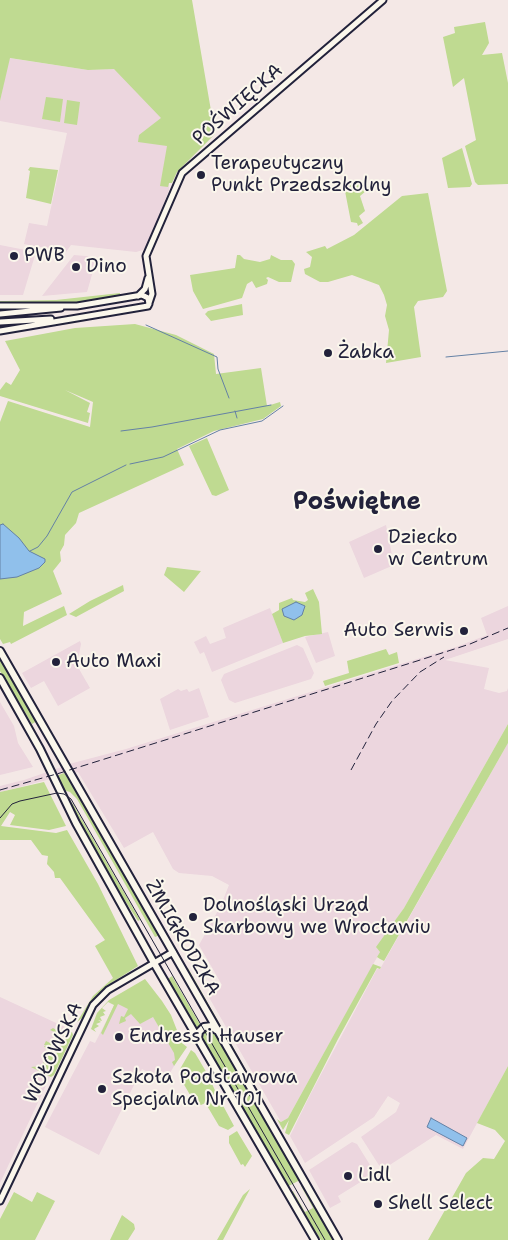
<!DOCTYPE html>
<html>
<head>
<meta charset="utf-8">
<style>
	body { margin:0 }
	canvas { display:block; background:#f4e8e6 }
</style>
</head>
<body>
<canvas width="508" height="1240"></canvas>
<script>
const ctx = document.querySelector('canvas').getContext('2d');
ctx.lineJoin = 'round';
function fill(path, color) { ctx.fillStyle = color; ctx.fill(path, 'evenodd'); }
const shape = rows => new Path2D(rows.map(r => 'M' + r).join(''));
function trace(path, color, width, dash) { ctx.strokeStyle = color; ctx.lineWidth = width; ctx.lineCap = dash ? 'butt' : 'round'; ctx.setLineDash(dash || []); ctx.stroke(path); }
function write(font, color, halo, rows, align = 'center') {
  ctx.font = font + ' "Shantell Sans",sans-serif'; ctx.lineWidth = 4; ctx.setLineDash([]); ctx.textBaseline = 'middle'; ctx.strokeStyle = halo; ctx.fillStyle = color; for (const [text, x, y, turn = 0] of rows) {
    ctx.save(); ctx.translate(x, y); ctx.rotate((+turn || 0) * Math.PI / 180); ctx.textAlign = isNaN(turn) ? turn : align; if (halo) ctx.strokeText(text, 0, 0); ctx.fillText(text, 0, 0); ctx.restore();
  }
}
fill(shape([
	[9,58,88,70,114,69,215,134,177,172,172,183,169,183,169,190,147,246,143,250,136,252,71,245,66,252,24,244,29,223,47,226,67,133,0,121,0,101],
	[0,245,36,252,23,295,0,295],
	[74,255,97,257,87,292,42,296],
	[386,525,394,565,364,578,349,542],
	[508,606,508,639,445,660,489,668,484,689,499,693,507,691,508,688,508,724,404,908,377,948,380,952,288,1118,281,1122,207,994,222,985,199,945,221,905,229,885,212,876,179,873,173,869,153,832,124,848,78,772,0,792,0,786,24,780,73,763,126,749,456,647,487,635,481,618],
	[270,608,283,643,212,672,204,652,200,654,194,642,206,636,210,644,226,638,223,628],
	[328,632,335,656,316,663,305,637],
	[80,641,81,644,78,660,75,662,90,688,58,706,44,681,31,688,22,673],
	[297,645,303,648,314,673,311,679,235,703,229,700,221,680,224,674],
	[199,688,209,717,170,730,160,699,178,689,181,691,187,689,189,692],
	[0,702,14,726,18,743,33,767,0,775],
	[508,743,508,1066,463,1149,436,1135,382,1170,361,1137,396,1112,400,1103,388,1096,374,1117,305,1163,290,1136,309,1097,377,969,380,969],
	[120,994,153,1017,179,1058,165,1081,142,1069,99,1155,45,1127,90,1041,95,1043],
	[0,997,67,1028,68,1032,50,1077,0,1183],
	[352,1142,357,1144,375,1173,338,1196,341,1202,330,1208,309,1170]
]), '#ecd6de');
fill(shape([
	[0,0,192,0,215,134,177,172,172,183,169,183,168,187,160,186,167,146,138,142,139,135,161,118,114,69,88,70,10,58,0,101],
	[485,22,489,43,482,55,502,53,508,83,508,184,478,185,475,182,465,146,476,140,464,78,453,87,443,37,455,33,454,27],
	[46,97,63,99,60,122,42,119],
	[67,100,80,102,77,125,64,123],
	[462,148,472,184,470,187,448,188,442,158],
	[30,167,58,170,51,204,26,198,30,171,28,170],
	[350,181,360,181,368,186,372,192,366,191,360,196,365,211,359,216,363,223,358,226,357,223,351,222,344,186],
	[428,193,447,291,443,297,418,301,414,307,421,357,386,363,389,330,385,316,387,305,384,295,379,285,352,275,328,282,320,282,305,274,304,269,310,267,312,257,306,252,325,246,327,249,354,235,402,196],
	[237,255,240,255,244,259,260,262,270,259,271,255,281,260,292,260,295,264,291,282,279,282,268,277,266,278,268,280,267,284,256,288,252,281,247,284,242,298,203,309,193,291,190,275,235,268],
	[120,293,120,295,110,298,81,302,0,303,0,301,4,301,56,300],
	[242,304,243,315,211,321,205,314,208,311],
	[135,324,176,335,214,354,216,374,261,368,267,406,280,402,281,406,263,419,214,431,177,449,184,465,79,513,76,523,65,535,64,545,60,552,61,561,53,571,62,594,24,612,23,626,64,606,67,615,11,644,10,642,3,644,0,639,0,422,8,401,90,427,93,402,65,390,90,403,87,412,90,413,88,423,0,396,0,390,6,382,11,385,20,370,5,341,75,328],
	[207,438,229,490,216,496,212,495,189,446],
	[167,567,201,571,184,592,164,575],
	[123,585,124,591,76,617,69,614,90,601],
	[313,589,319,602,322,634,305,636,283,643,272,614,279,610,279,603,292,598,293,600,305,602,308,600,305,593],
	[386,649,389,655,397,652,399,663,325,686,323,681,349,673,347,661],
	[0,657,37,721,32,724,0,671],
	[508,724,508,743,384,961,380,959,377,957,380,952,376,947,404,908],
	[64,773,90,813,160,935,155,937,77,799,70,792,63,790,56,776],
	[44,782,66,826,49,830,10,825,15,815,10,812,1,826,56,833,67,830,98,884,138,966,105,987,91,1002,82,1018,77,1022,93,996,113,978,95,946,105,940,60,878,55,878,54,872,47,864,48,856,42,855,31,840,0,840,0,792],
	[66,797,73,804,140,920,138,921,109,876],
	[373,964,381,967,380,969,377,968,338,1039,289,1135,285,1133,289,1120,283,1130,277,1119,281,1122,288,1118],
	[185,968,188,968,271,1114,268,1112],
	[172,976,201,1026,198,1030,168,979],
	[145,979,162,1001,171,1015,182,1043,187,1047,174,1066,172,1062,175,1060,174,1053,153,1017,140,1024,131,1014,125,1018,126,1021,119,1024,121,1016,124,1017,128,1009,118,1004,103,1035,101,1033,114,1005,108,1002,102,1008,106,1011,103,1012,105,1015,100,1017,102,1021,98,1020,101,1022,96,1024,99,1026,94,1029,96,1032,91,1029,97,1013,109,1000],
	[53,1028,61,1033,72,1032,73,1035,54,1075,51,1077,31,1067,42,1066,48,1052,44,1046,49,1046,44,1045,46,1041,60,1048,66,1037,50,1030],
	[206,1029,212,1029,216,1033,300,1180,287,1187,202,1038],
	[191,1050,195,1053,208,1075,218,1097,201,1105,193,1103,193,1100,179,1076,180,1069],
	[508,1066,508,1240,428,1240,466,1173,483,1158,494,1159,505,1141,495,1130,477,1123],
	[219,1098,234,1126,228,1130,219,1126,206,1104],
	[237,1131,252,1156,245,1167,243,1164,241,1165,229,1143,229,1136],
	[304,1185,335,1240,321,1240,303,1213,291,1192,293,1191,305,1212,313,1208,301,1186],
	[250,1189,223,1240,217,1240,243,1195],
	[14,1192,32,1202,37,1192,55,1201,35,1240,0,1240,0,1219],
	[122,1215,134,1224,135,1229,128,1240,110,1240]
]), '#bfda91');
const water = shape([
	[3,524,19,538,29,551,45,559,45,562,39,568,17,577,0,579,0,525,3,524],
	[296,602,305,606,302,615,294,620,284,616,282,609,296,602],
	[431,1118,467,1138,463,1146,427,1127,431,1118]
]);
fill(water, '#90c0eb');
trace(water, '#6481a5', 1);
trace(shape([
	[146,325,217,357,218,369,229,398],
	[446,357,508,351],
	[235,411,237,418],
	[121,431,152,427,271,405],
	[130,464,163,457,220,430,262,421,283,406],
	[30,551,38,547,47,536,72,492,126,465]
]), '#6481a5', 1);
const tertiary = shape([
	[138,296,145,289,148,278],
	[0,306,77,306,142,295,148,298,149,304],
	[0,314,61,308],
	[0,322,51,319],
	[0,331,148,306,152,294,146,256,182,173,383,0],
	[0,1201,93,1005,108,990,173,952]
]);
const secondary = shape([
	[0,651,338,1240],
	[0,678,40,749,76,823,154,963,315,1240],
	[198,1038,199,1032,204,1027,212,1026,216,1030]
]);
trace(tertiary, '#22223b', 9);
trace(secondary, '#22223b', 10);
trace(tertiary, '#fbf7ec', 5);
trace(secondary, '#fbf7ec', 6);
trace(shape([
	[0,818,12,804,20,801,57,793,64,794,71,799,325,1240]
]), '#22223b', 1);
trace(shape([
	[351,770,376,724,392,701,420,672,444,657],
	[0,790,60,773,417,661,470,644,508,628]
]), '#22223b', 1, [8, 4]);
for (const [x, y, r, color] of [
	[201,175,5,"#22223b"],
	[14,256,5,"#22223b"],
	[76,267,5,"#22223b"],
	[328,353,5,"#22223b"],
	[378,549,5,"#22223b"],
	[464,631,5,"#22223b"],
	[56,662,5,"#22223b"],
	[193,917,5,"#22223b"],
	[119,1037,5,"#22223b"],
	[102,1089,5,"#22223b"],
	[348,1176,5,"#22223b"],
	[378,1204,5,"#22223b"]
]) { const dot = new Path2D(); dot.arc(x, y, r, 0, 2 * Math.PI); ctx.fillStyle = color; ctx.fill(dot); trace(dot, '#fbf7ec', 2); }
write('19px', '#22223b', '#fbf7ec', [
	["POŚWIĘCKA",238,105,-41],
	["ŻMIGRODZKA",182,938,60],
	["WOŁOWSKA",54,1053,-64]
]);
write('19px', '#22223b', '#fbf7ec', [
	["Terapeutyczny",211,164],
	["Punkt Przedszkolny",211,186],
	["PWB",24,256],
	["Dino",86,267],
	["Żabka",338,353],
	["Dziecko",388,538],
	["w Centrum",388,560],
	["Auto Serwis",454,631,"right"],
	["Auto Maxi",66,662],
	["Dolnośląski Urząd",203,906],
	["Skarbowy we Wrocławiu",203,928],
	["Endress i Hauser",129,1037],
	["Szkoła Podstawowa",112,1078],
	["Specjalna Nr 101",112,1100],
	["Lidl",358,1176],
	["Shell Select",388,1204]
], 'left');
write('bold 24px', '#22223b', '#fbf7ec', [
	["Poświętne",357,503]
]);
</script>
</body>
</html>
